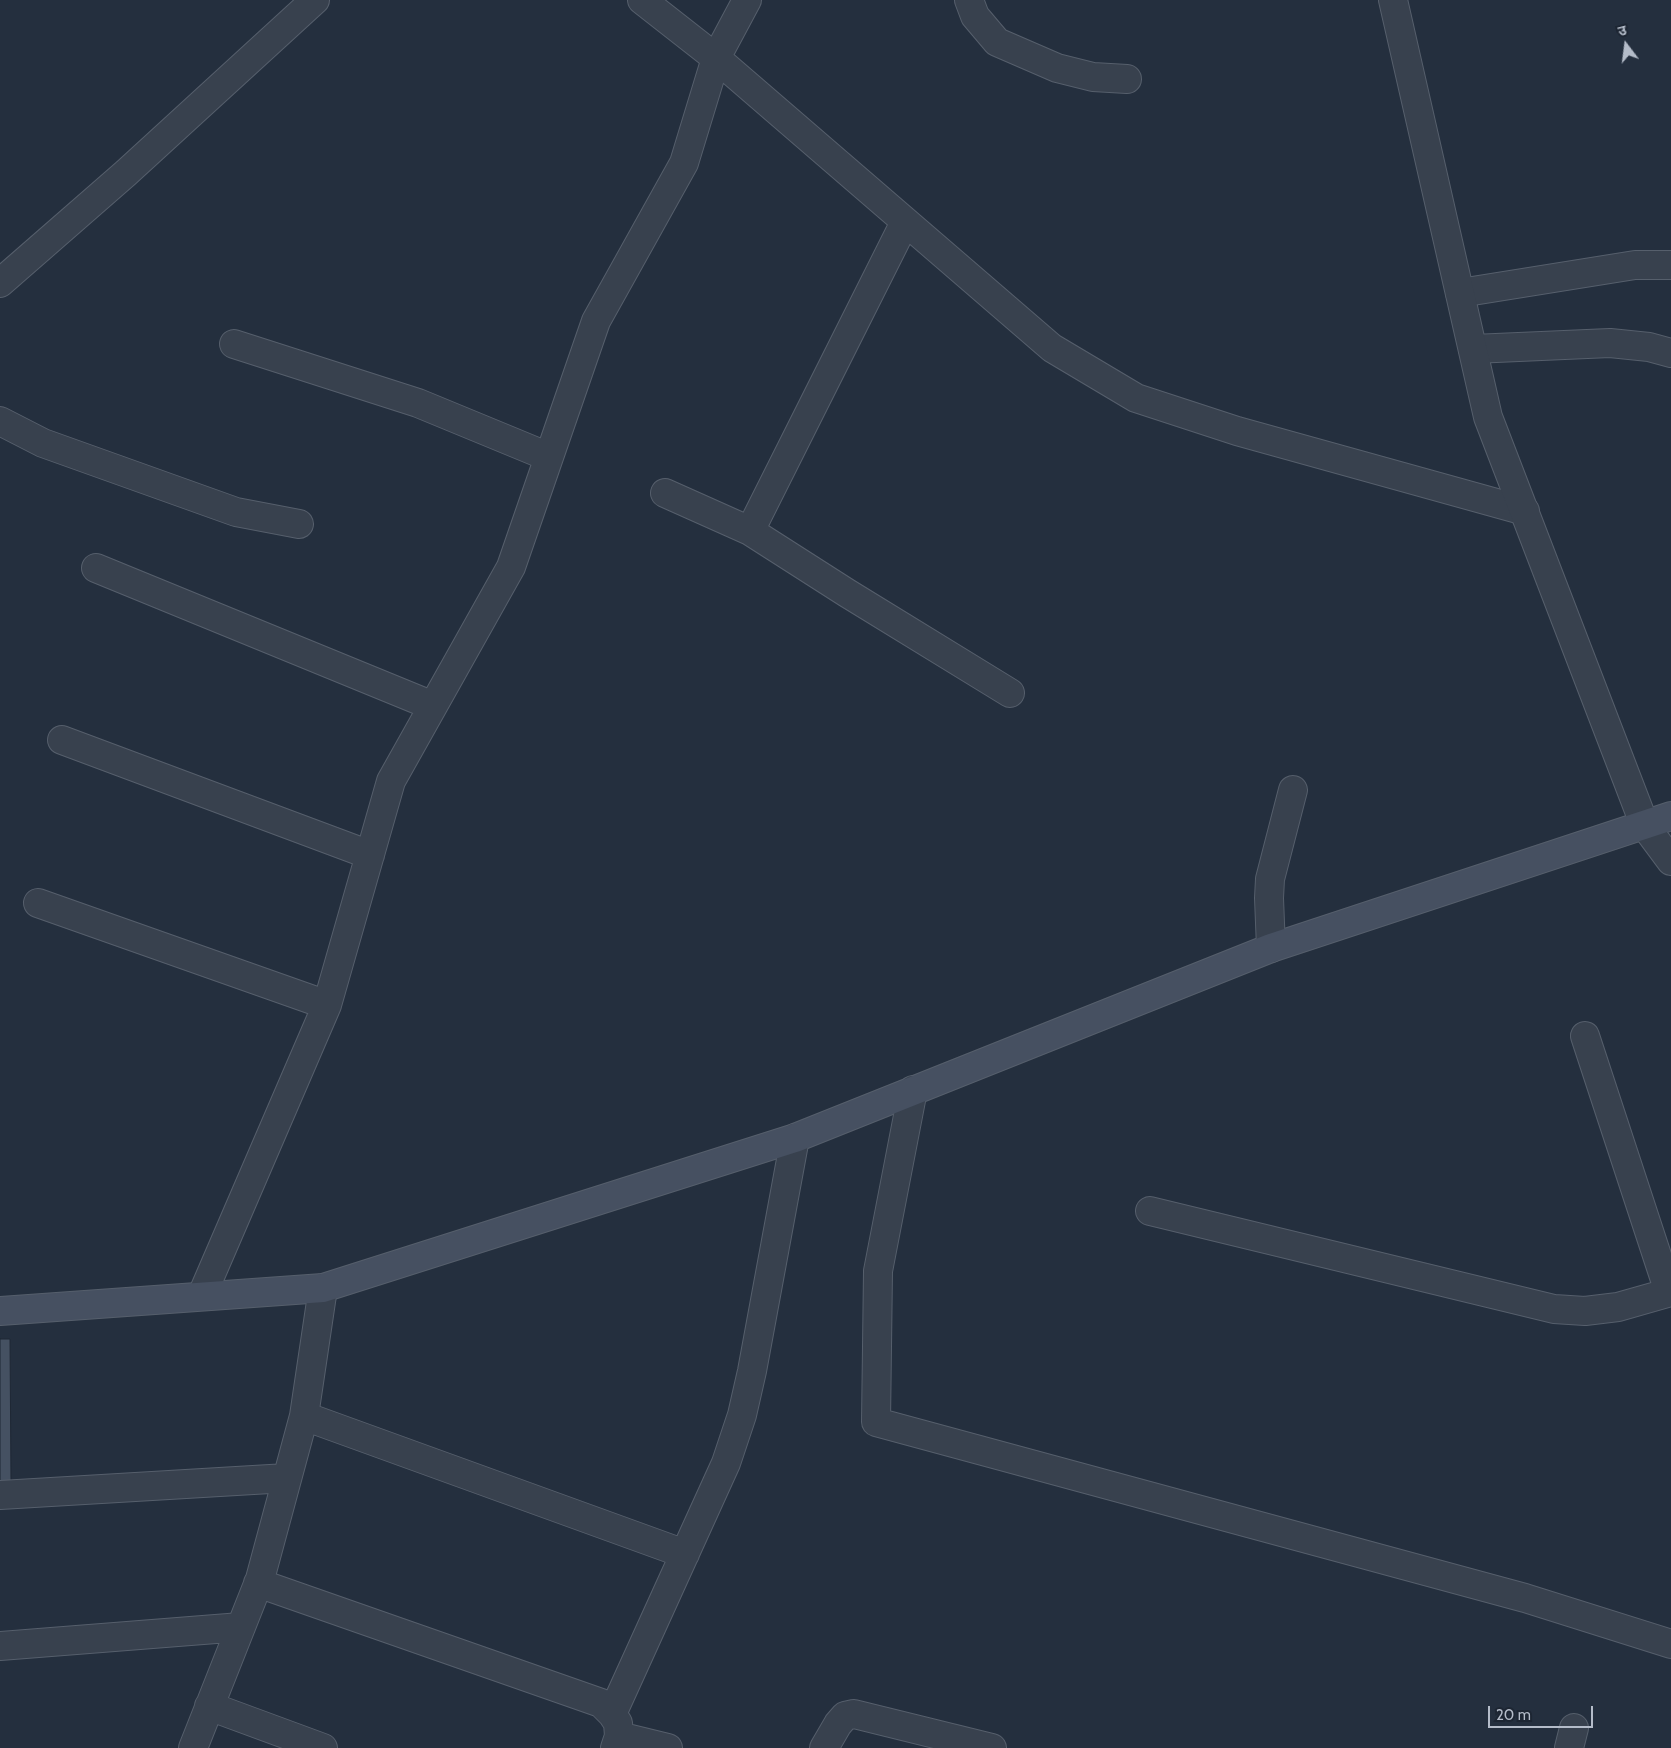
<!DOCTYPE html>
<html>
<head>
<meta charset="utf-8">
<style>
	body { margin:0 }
	#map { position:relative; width:1671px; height:1748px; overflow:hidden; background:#242f3e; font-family:Cabin,"Noto Sans Devanagari",sans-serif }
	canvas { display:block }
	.north { position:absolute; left:1601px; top:20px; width:50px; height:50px; -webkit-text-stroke:4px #1d2633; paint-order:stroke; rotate:345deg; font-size:14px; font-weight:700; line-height:20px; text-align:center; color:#b4bcc9 }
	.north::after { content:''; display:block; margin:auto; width:18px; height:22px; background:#b4bcc9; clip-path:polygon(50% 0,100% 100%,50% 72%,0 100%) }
	.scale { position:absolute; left:1488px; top:1706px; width:105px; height:22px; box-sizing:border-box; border:2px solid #b4bcc9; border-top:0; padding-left:6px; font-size:15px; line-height:18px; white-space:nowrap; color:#b4bcc9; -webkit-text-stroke:4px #1d2633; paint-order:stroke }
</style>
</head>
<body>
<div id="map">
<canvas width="1671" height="1748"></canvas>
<div class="north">उ</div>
<div class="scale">20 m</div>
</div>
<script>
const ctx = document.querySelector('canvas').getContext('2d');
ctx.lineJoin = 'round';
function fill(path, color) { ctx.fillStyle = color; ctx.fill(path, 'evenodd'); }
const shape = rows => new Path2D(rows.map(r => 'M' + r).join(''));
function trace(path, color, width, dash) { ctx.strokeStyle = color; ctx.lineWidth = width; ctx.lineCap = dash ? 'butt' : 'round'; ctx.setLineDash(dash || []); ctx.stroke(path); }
const building = shape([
	[0,1339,10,1339,11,1481,0,1481,0,1339]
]);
fill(building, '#455162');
trace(building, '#1f2835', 1);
const minor = shape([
	[642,0,716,58,1052,348,1136,398,1237,431,1525,511],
	[969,0,975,16,997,42,1057,68,1093,77,1127,79],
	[0,283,126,173,315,0],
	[1460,293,1635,265,1671,265],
	[234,344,418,403,549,457],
	[1473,349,1610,343,1649,347,1671,353],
	[0,421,43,443,236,512,299,524],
	[665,493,750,531,847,593,1010,693],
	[750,531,905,222],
	[96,568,433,706],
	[62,740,370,855],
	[38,903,327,1005],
	[1271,948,1269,898,1270,879,1293,790],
	[1585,1036,1669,1292],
	[913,1090,878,1271,876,1422,1525,1598,1671,1644],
	[1150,1211,1554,1309,1585,1311,1618,1307,1671,1292],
	[202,1295,327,1005,391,781,511,567,596,321,684,163,716,58,747,0],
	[304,1416,685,1554],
	[0,1495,287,1478],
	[258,1583,601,1703,612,1714,618,1723,619,1736,615,1748],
	[0,1646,241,1627],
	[209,1706,323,1748],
	[612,1714,726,1463,742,1415,752,1371,795,1138],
	[619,1736,668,1748],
	[193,1748,260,1579,304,1416,323,1288],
	[824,1748,838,1724,845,1716,854,1714,992,1748],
	[1569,1748,1574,1728]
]);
const tertiary = shape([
	[1393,0,1488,417,1645,826,1671,861]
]);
const secondary = shape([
	[0,1311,323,1288,795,1138,1271,948,1671,816]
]);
trace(minor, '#565f6c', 30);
trace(tertiary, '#565f6c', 30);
trace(secondary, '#565f6c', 30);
trace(minor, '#38414e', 28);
trace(tertiary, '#38414e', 28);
trace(secondary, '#465061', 28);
</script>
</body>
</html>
